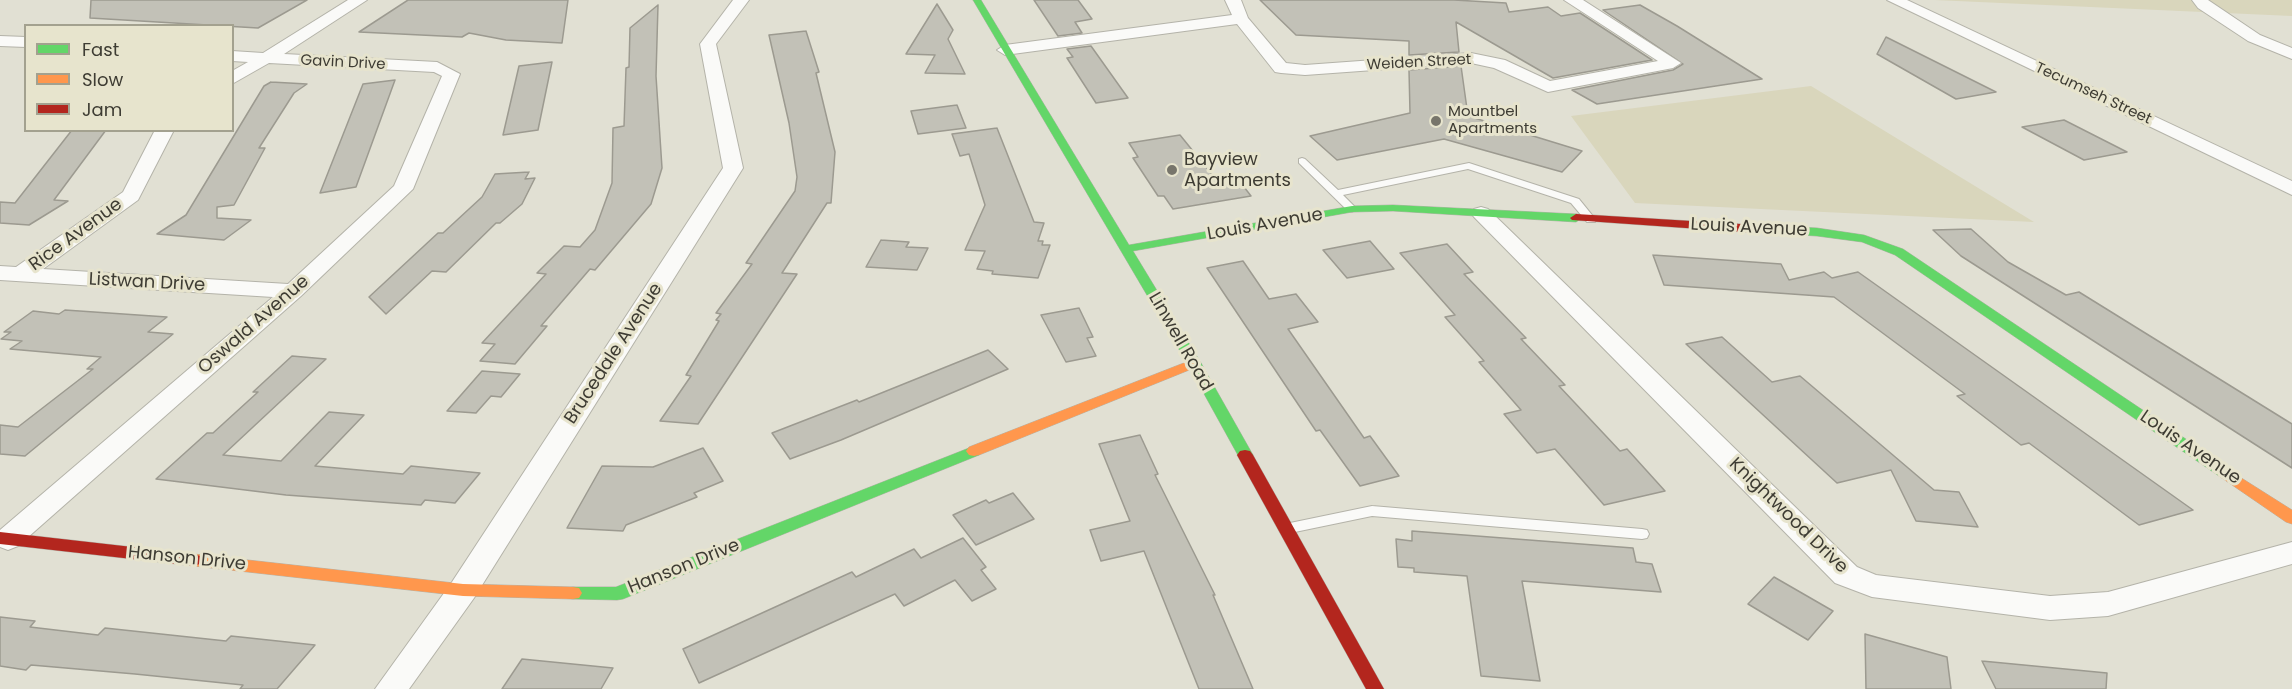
<!DOCTYPE html>
<html>
<head>
<meta charset="utf-8">
<style>
	body { margin:0 }
	#map { position:relative; width:2292px; height:689px; overflow:hidden; background:#e1e0d3; font-family:Poppins,sans-serif }
	canvas { display:block }
	.legend { position:absolute; left:24px; top:24px; width:210px; height:108px; box-sizing:border-box; background:#e7e4cd; border:2px solid #a3a18f; margin:0; padding:8px 10px; list-style:none; font-size:18px; color:#3e3c33 }
	.legend li { display:flex; align-items:center; gap:12px; height:30px }
	.legend b { width:30px; border:2px solid #a3a18f }
</style>
</head>
<body>
<div id="map">
<canvas width="2292" height="689"></canvas>
<ul class="legend">
<li><b style="height:8px;background:#63d668"></b>Fast</li>
<li><b style="height:8px;background:#ff974d"></b>Slow</li>
<li><b style="height:8px;background:#b3261e"></b>Jam</li>
</ul>
</div>
<script>
const ctx = document.querySelector('canvas').getContext('2d');
ctx.lineJoin = 'round';
function fill(path, color) { ctx.fillStyle = color; ctx.fill(path, 'evenodd'); }
const shape = rows => new Path2D(rows.map(r => 'M' + r).join(''));
function trace(path, color, width, dash) { ctx.strokeStyle = color; ctx.lineWidth = width; ctx.lineCap = dash ? 'butt' : 'round'; ctx.setLineDash(dash || []); ctx.stroke(path); }
function write(font, color, halo, rows, align = 'center') {
  ctx.font = font + ' Poppins,sans-serif'; ctx.lineWidth = 6; ctx.setLineDash([]); ctx.textBaseline = 'middle'; ctx.strokeStyle = halo; ctx.fillStyle = color; for (const [text, x, y, turn = 0] of rows) {
    ctx.save(); ctx.translate(x, y); ctx.rotate((+turn || 0) * Math.PI / 180); ctx.textAlign = isNaN(turn) ? turn : align; if (halo) ctx.strokeText(text, 0, 0); ctx.fillText(text, 0, 0); ctx.restore();
  }
}
fill(shape([
	[1934,0,2292,0,2292,16],
	[1811,86,2034,222,1635,203,1571,116]
]), '#d9d6bc');
const building = shape([
	[91,0,307,0,258,28,90,18,91,0],
	[408,0,568,0,562,43,506,40,469,33,462,37,359,32,408,0],
	[1034,0,1078,0,1092,19,1075,22,1082,33,1058,36,1034,0],
	[1260,0,1454,0,1506,3,1509,12,1548,7,1561,16,1580,13,1652,60,1553,78,1456,22,1459,52,1409,55,1409,41,1296,35,1260,0],
	[937,4,953,30,948,39,965,74,925,73,935,55,906,54,937,4],
	[658,5,656,76,662,168,651,204,595,270,590,269,541,326,547,326,515,364,480,361,495,344,482,343,546,274,537,273,564,246,580,247,595,230,612,183,613,128,624,126,626,68,629,67,630,28,658,5],
	[1640,5,1677,26,1762,79,1597,104,1572,90,1673,70,1683,64,1603,10,1640,5],
	[806,31,819,72,816,73,835,152,831,203,827,203,782,273,797,274,698,424,660,421,691,376,686,375,719,321,716,320,721,314,716,313,752,264,746,263,795,191,797,177,789,123,769,35,806,31],
	[1886,37,1996,92,1956,99,1877,54,1886,37],
	[1091,46,1128,98,1096,103,1067,58,1073,57,1067,49,1091,46],
	[552,62,538,130,503,135,519,66,552,62],
	[1461,66,1468,116,1582,151,1562,172,1444,139,1337,160,1310,136,1410,113,1409,70,1461,66],
	[395,80,356,187,320,193,363,84,395,80],
	[271,82,307,84,294,93,259,148,265,148,234,205,217,207,217,218,251,220,224,240,157,234,186,215,264,86,271,82],
	[957,105,966,128,918,134,911,111,957,105],
	[2064,120,2127,152,2084,160,2022,127,2064,120],
	[997,128,1034,222,1044,223,1038,241,1043,241,1042,245,1050,245,1038,278,992,274,993,271,977,269,985,251,965,250,985,205,969,154,960,156,952,134,997,128],
	[72,130,106,130,54,200,68,201,29,225,0,223,0,202,15,203,72,130],
	[1180,135,1214,177,1234,174,1251,196,1173,209,1164,196,1158,196,1133,158,1138,157,1129,143,1180,135],
	[529,172,525,179,535,178,522,204,500,223,496,223,446,272,432,271,386,314,369,297,438,233,443,233,482,197,495,174,529,172],
	[1971,229,2008,262,2066,295,2079,292,2292,424,2292,468,1961,256,1933,230,1971,229],
	[881,240,909,242,906,247,928,248,917,270,866,267,881,240],
	[1370,241,1394,269,1347,278,1323,250,1370,241],
	[1447,244,1473,272,1464,274,1526,338,1521,339,1565,385,1559,386,1620,451,1627,449,1665,491,1604,505,1555,449,1537,453,1504,414,1521,410,1479,362,1484,361,1445,317,1455,315,1400,253,1447,244],
	[1653,255,1781,264,1789,280,1824,272,1832,278,1858,272,2193,510,2139,525,2029,443,2021,445,1957,396,1965,394,1834,297,1664,285,1653,255],
	[1243,261,1269,299,1296,294,1318,322,1288,329,1364,438,1370,436,1399,476,1360,486,1320,430,1316,431,1207,268,1243,261],
	[1079,308,1093,337,1087,338,1096,356,1066,362,1041,315,1079,308],
	[65,310,167,317,148,332,173,334,25,456,0,454,0,425,18,427,93,369,87,369,101,357,10,349,22,341,1,339,11,332,4,332,33,311,59,314,65,310],
	[1722,337,1772,382,1800,376,1934,490,1959,492,1978,527,1916,521,1891,470,1837,483,1686,344,1722,337],
	[988,350,1008,369,841,440,790,459,772,433,857,400,859,402,988,350],
	[292,356,326,359,223,455,281,461,329,412,364,415,315,466,403,474,411,466,480,473,455,503,425,500,421,505,286,495,156,479,207,433,213,433,258,392,253,392,292,356],
	[482,371,520,374,501,397,491,396,476,413,447,411,482,371],
	[1140,435,1158,474,1155,475,1215,595,1213,595,1253,689,1199,689,1144,551,1101,561,1090,530,1130,521,1099,444,1140,435],
	[703,448,723,481,694,493,697,497,626,525,623,531,567,528,602,466,653,467,703,448],
	[1013,493,1034,519,976,545,953,515,986,500,989,503,1013,493],
	[1412,531,1633,548,1636,562,1652,564,1661,592,1522,581,1540,681,1481,676,1467,576,1414,572,1414,568,1398,567,1396,539,1412,541,1412,531],
	[963,538,986,567,981,570,996,589,972,601,955,580,904,606,895,594,699,683,683,649,852,572,856,577,914,549,921,558,963,538],
	[1774,577,1833,611,1808,640,1748,604,1774,577],
	[0,617,35,621,30,627,98,635,105,628,226,641,231,636,315,645,277,689,240,689,243,685,135,674,31,665,26,670,0,666,0,617],
	[1865,634,1947,657,1951,689,1866,689,1865,634],
	[522,659,613,668,601,689,502,689,522,659],
	[1982,661,2107,673,2106,689,1996,689,1982,661]
]);
fill(building, '#c2c1b7');
trace(building, '#9c9a90', 1.5);
const lane = shape([
	[1302,158,1305,159,1338,190,1469,163,1579,199,1596,220,1595,222,1587,222,1571,203,1468,169,1343,195,1357,209,1352,212,1348,211,1299,163,1299,159,1302,158],
	[1372,506,1642,529,1647,530,1649,534,1647,538,1642,539,1372,516,1290,533,1285,532,1283,528,1285,524,1290,523,1372,506]
]);
const street = shape([
	[348,0,367,0,284,54,437,62,460,74,413,189,301,296,18,546,8,550,0,547,0,530,273,297,0,280,0,266,16,267,123,192,155,130,174,130,138,200,43,269,288,284,394,186,442,76,434,72,269,63,232,84,232,71,248,62,232,61,232,51,263,53,348,0],
	[733,0,749,0,716,44,743,168,474,598,409,689,375,689,452,582,723,168,700,44,733,0],
	[1225,0,1241,0,1248,18,1286,63,1305,65,1471,53,1505,60,1550,81,1658,61,1564,0,1583,0,1681,63,1673,68,1548,92,1494,68,1471,63,1305,75,1281,73,1275,72,1237,24,1005,55,997,50,1005,45,1232,15,1225,0],
	[1887,0,1907,0,2292,181,2292,195,1887,0],
	[2192,0,2208,0,2260,35,2292,48,2292,59,2248,41,2198,8,2192,0],
	[0,36,26,37,26,47,0,46,0,36],
	[1481,207,1488,209,1857,567,1876,575,2050,596,2108,592,2292,542,2292,564,2108,616,2050,620,1872,597,1835,583,1474,217,1471,213,1474,209,1481,207]
]);
const fast = shape([
	[973,0,981,0,1129,245,1352,206,1393,205,1576,214,1582,218,1576,222,1393,211,1352,212,1133,251,1201,363,1253,455,1250,459,1240,459,1187,363,973,0],
	[1757,225,1817,228,1864,235,1903,249,2229,468,2232,472,2229,476,2219,476,1895,255,1862,242,1817,236,1753,232,1751,229,1757,225],
	[974,446,979,447,982,451,979,455,623,599,617,600,573,599,567,598,564,593,567,588,573,587,616,587,974,446]
]);
const slow = shape([
	[1194,359,1201,363,1199,366,979,455,974,456,969,455,966,451,969,447,1194,359],
	[2224,467,2292,510,2292,524,2286,522,2219,476,2216,472,2219,468,2224,467],
	[194,554,463,584,573,587,579,588,582,593,579,598,573,599,463,596,194,566,188,564,186,560,188,556,194,554]
]);
const jam = shape([
	[1576,214,1757,225,1763,229,1757,233,1572,220,1570,218,1576,214],
	[1245,450,1250,451,1253,455,1384,689,1366,689,1237,455,1240,451,1245,450],
	[0,532,194,554,200,556,202,560,200,564,194,566,0,544,0,532]
]);
trace(lane, '#b4b3a9', 2);
trace(street, '#b4b3a9', 2);
trace(fast, '#b4b3a9', 1);
trace(slow, '#b4b3a9', 1);
trace(jam, '#b4b3a9', 1);
fill(lane, '#fafaf8');
fill(street, '#fafaf8');
fill(fast, '#63d668');
fill(slow, '#ff974d');
fill(jam, '#b3261e');
for (const [x, y, r, color] of [
	[1436,121,6,"#77756b"],
	[1172,170,6,"#77756b"]
]) { const dot = new Path2D(); dot.arc(x, y, r, 0, 2 * Math.PI); ctx.fillStyle = color; ctx.fill(dot); trace(dot, '#e7e4cd', 2); }
write('15px', '#3e3c33', '#e7e4cd', [
	["Gavin Drive",343,63,3],
	["Weiden Street",1419,63,-3],
	["Tecumseh Street",2093,94,25]
]);
write('15px', '#3e3c33', '#e7e4cd', [
	["Mountbel",1448,112],
	["Apartments",1448,129]
], 'left');
write('18px', '#3e3c33', '#e7e4cd', [
	["Bayview",1184,160],
	["Apartments",1184,181]
], 'left');
write('18px', '#3e3c33', '#e7e4cd', [
	["Louis Avenue",1265,225,-10],
	["Louis Avenue",1749,228,3],
	["Rice Avenue",76,235,-36],
	["Listwan Drive",147,283,3],
	["Oswald Avenue",254,325,-41],
	["Linwell Road",1180,342,60],
	["Brucedale Avenue",614,354,-57],
	["Louis Avenue",2190,448,34],
	["Knightwood Drive",1788,516,44],
	["Hanson Drive",187,559,6],
	["Hanson Drive",684,567,-22]
]);
</script>
</body>
</html>
